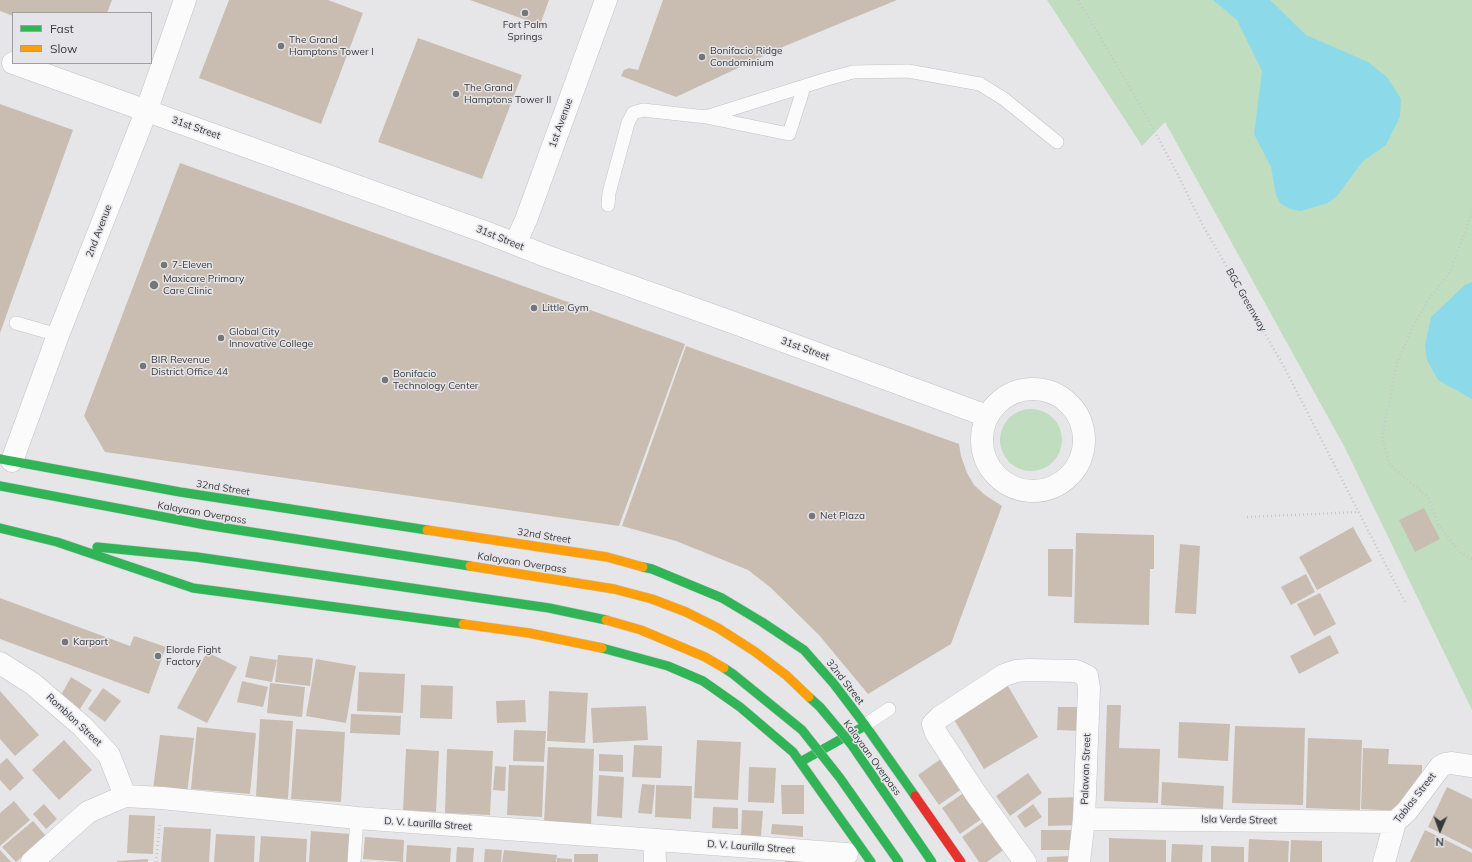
<!DOCTYPE html>
<html>
<head>
<meta charset="utf-8">
<style>
	body { margin:0 }
	#map { position:relative; width:1472px; height:862px; overflow:hidden; background:#e6e6e8; font-family:Mulish,sans-serif }
	canvas { display:block }
	.legend { position:absolute; left:12px; top:12px; width:140px; height:52px; box-sizing:border-box; background:#e5e5e9; border:1px solid #a0a0a3; margin:0; padding:5px 7px; list-style:none; font-size:12px; color:#38393a }
	.legend li { display:flex; align-items:center; gap:8px; height:20px }
	.legend b { width:20px; border:1px solid #a0a0a3 }
	.north { position:absolute; left:1420px; top:810px; width:40px; height:40px; -webkit-text-stroke:3px #e5e5e9; paint-order:stroke; rotate:182deg; font-size:11px; font-weight:700; line-height:16px; text-align:center; color:#38393a }
	.north::after { content:''; display:block; margin:auto; width:14px; height:18px; background:#38393a; clip-path:polygon(50% 0,100% 100%,50% 72%,0 100%) }
</style>
</head>
<body>
<div id="map">
<canvas width="1472" height="862"></canvas>
<ul class="legend">
<li><b style="height:5px;background:#30b455"></b>Fast</li>
<li><b style="height:5px;background:#ff9f0a"></b>Slow</li>
</ul>
<div class="north">N</div>
</div>
<script>
const ctx = document.querySelector('canvas').getContext('2d');
ctx.lineJoin = 'round';
function fill(path, color) { ctx.fillStyle = color; ctx.fill(path, 'evenodd'); }
const shape = rows => new Path2D(rows.map(r => 'M' + r).join(''));
function trace(path, color, width, dash) { ctx.strokeStyle = color; ctx.lineWidth = width; ctx.lineCap = dash ? 'butt' : 'round'; ctx.setLineDash(dash || []); ctx.stroke(path); }
function write(font, color, halo, rows, align = 'center') {
  ctx.font = font + ' Mulish,sans-serif'; ctx.lineWidth = 3; ctx.setLineDash([]); ctx.textBaseline = 'middle'; ctx.strokeStyle = halo; ctx.fillStyle = color; for (const [text, x, y, turn = 0] of rows) {
    ctx.save(); ctx.translate(x, y); ctx.rotate((+turn || 0) * Math.PI / 180); ctx.textAlign = isNaN(turn) ? turn : align; if (halo) ctx.strokeText(text, 0, 0); ctx.fillText(text, 0, 0); ctx.restore();
  }
}
fill(shape([
	[1047,0,1472,0,1472,710,1345,448,1165,122,1142,146],
	'1000 440a31 31 0 1 1 62 0a31 31 0 1 1-62 0Z'
]), '#c1ddc0');
fill(shape([
	[1213,0,1270,0,1306,35,1368,62,1387,77,1401,99,1400,117,1386,145,1363,161,1337,196,1328,203,1301,211,1290,209,1280,203,1276,195,1271,167,1254,134,1262,71,1237,20],
	[1472,282,1472,399,1438,380,1427,360,1425,346,1431,317,1465,285]
]), '#8cd9ea');
fill(shape([
	[0,0,112,0,107,13,13,13,13,16,0,11],
	[229,0,328,0,363,13,321,124,199,78],
	[470,0,549,0,540,25],
	[663,0,897,0,785,46,676,97,621,76,624,70,629,68,638,70],
	[418,38,522,75,482,179,378,142],
	[0,104,73,130,0,333],
	[180,163,685,344,619,526,105,452,84,416],
	[686,346,959,444,961,456,967,473,974,485,985,495,1002,506,951,644,868,694,819,635,770,587,748,570,676,541,622,526],
	[1424,508,1440,539,1415,552,1399,520],
	[1353,527,1372,561,1317,590,1299,557],
	[1076,533,1154,535,1154,569,1150,569,1149,625,1074,623],
	[1180,544,1200,546,1196,614,1175,613],
	[1048,549,1073,549,1072,597,1048,596],
	[1306,574,1315,592,1291,605,1281,587],
	[1320,593,1336,624,1314,636,1297,604],
	[0,598,130,646,134,636,166,647,149,694,0,639],
	[1330,635,1339,653,1299,674,1290,656],
	[207,652,237,667,207,723,177,708],
	[278,655,313,658,310,686,275,682],
	[250,656,277,660,272,682,245,677],
	[316,659,356,666,346,723,306,716],
	[359,672,405,674,403,713,357,711],
	[71,677,92,690,80,709,60,697],
	[242,681,268,687,263,707,237,702],
	[1005,681,1038,737,984,769,950,713],
	[270,683,305,687,302,717,267,713],
	[421,685,453,686,452,719,420,718],
	[103,688,121,701,105,722,88,709],
	[0,691,39,735,15,756,0,739],
	[549,691,588,693,585,743,547,741],
	[525,700,526,722,497,723,496,701],
	[1107,705,1121,705,1119,748,1160,749,1158,803,1104,801],
	[646,706,648,740,593,743,591,708],
	[1058,707,1082,707,1081,731,1057,730],
	[351,714,401,716,400,735,350,733],
	[260,719,293,721,288,799,256,797],
	[1179,722,1230,724,1228,761,1178,758],
	[1235,726,1305,728,1303,805,1232,803],
	[197,727,256,733,250,794,191,789],
	[296,729,345,732,341,802,291,799],
	[514,730,546,731,544,762,513,761],
	[160,735,194,738,187,793,153,789],
	[1308,738,1362,740,1360,810,1306,808],
	[64,740,92,770,59,800,32,770],
	[697,740,741,742,738,800,694,798],
	[634,745,662,746,661,778,632,777],
	[548,747,594,749,591,825,544,822],
	[1363,748,1389,749,1388,764,1422,765,1422,775,1401,811,1361,809],
	[406,749,439,751,436,812,403,810],
	[447,749,493,751,490,815,445,813],
	[599,754,623,755,623,772,599,771],
	[948,754,969,784,939,805,918,775],
	[7,758,24,778,10,791,0,780,0,764],
	[509,765,544,766,542,817,507,815],
	[495,766,506,767,505,791,493,790],
	[749,767,776,768,774,803,748,802],
	[1028,773,1042,793,1010,816,996,796],
	[599,775,624,777,622,818,597,816],
	[1162,782,1224,786,1223,809,1161,805],
	[642,784,655,785,652,814,638,813],
	[656,785,692,786,691,819,655,817],
	[781,785,804,785,804,814,782,814],
	[1447,787,1472,799,1472,849,1428,827],
	[965,792,983,818,960,834,942,808],
	[1080,797,1081,825,1048,826,1048,798],
	[14,801,30,820,0,846,0,813],
	[44,804,57,819,46,829,33,814],
	[1033,804,1042,817,1025,828,1017,816],
	[713,807,738,808,738,829,712,828],
	[742,810,763,811,761,836,741,835],
	[129,815,155,816,153,854,127,853],
	[989,818,1009,846,987,862,979,862,962,837],
	[33,821,46,836,16,862,2,847],
	[772,824,803,826,803,837,771,834],
	[164,827,211,829,209,862,161,862],
	[1041,830,1073,830,1073,850,1041,850],
	[1425,830,1472,853,1472,862,1410,862],
	[311,831,351,834,349,862,309,862],
	[216,834,255,836,254,862,214,862],
	[261,836,307,839,306,862,259,862],
	[365,837,404,840,403,862,363,859],
	[1109,838,1166,840,1166,862,1109,862],
	[1249,839,1289,841,1288,862,1248,862],
	[1291,840,1322,841,1322,862,1290,862],
	[1172,844,1203,845,1202,862,1171,862],
	[407,845,451,848,450,862,406,862],
	[1211,846,1244,847,1244,862,1211,862],
	[457,847,474,848,473,862,456,862],
	[485,849,502,850,501,862,484,862],
	[0,850,11,862,0,862],
	[504,850,557,855,556,862,502,862],
	[574,854,598,854,598,862,574,862],
	[1070,856,1071,862,1047,862,1047,857],
	[786,857,804,858,804,862,785,862],
	[557,858,572,859,572,862,557,862],
	[148,859,148,862,117,862,117,861]
]), '#c9bdb2');
const lane = shape([
	[706,117,827,79,853,72,908,71,980,84,1004,99,1057,142],
	[608,205,609,193,628,123,633,113,643,110,706,117,789,134,804,87],
	[16,323,58,335],
	[865,725,889,709],
	[354,862,357,818]
]);
const street = shape([
	[13,63,485,232,546,256,726,320,987,416],
	[515,244,526,220,606,0],
	'982 440a51 51 0 1 1 102 0a51 51 0 1 1-102 0Z',
	[12,461,58,335,146,112,185,0],
	[0,663,33,684,82,726,109,755,125,796],
	[1084,819,1395,822],
	[654,840,655,862],
	[32,862,88,812,125,796,162,798,357,818,847,854],
	[1025,862,976,794,936,733,933,724,940,717,1004,675,1016,671,1028,670,1076,671,1087,676,1089,688,1084,819,1079,862],
	[1384,862,1395,822,1407,811,1440,767,1445,764,1451,763,1472,766]
]);
const fast = shape([
	[0,459,180,492,427,530],
	[0,486,206,525,470,566],
	[0,528,57,542,193,588,463,624],
	[97,547,197,557,549,608,606,620],
	[643,567,652,569,722,598,762,622,804,650,834,684,865,725,915,796],
	[602,648,668,666,703,681,740,707,793,752,871,862],
	[802,761,861,728]
]);
const slow = shape([
	[427,530,607,557,643,567],
	[470,566,614,589],
	[463,624,529,633,602,648]
]);
const jam = shape([
	[915,796,961,862]
]);
trace(lane, '#c3c3c5', 14);
trace(street, '#c3c3c5', 23);
trace(fast, '#c3c3c5', 10);
trace(slow, '#c3c3c5', 10);
trace(jam, '#c3c3c5', 10);
trace(shape([
	[1078,0,1138,101,1176,171,1201,222,1283,365,1406,604],
	[1472,213,1450,272,1428,301,1413,326,1397,363,1382,438,1390,465,1428,497,1439,526,1461,553,1472,559],
	[1247,517,1359,512],
	[156,862,160,823]
]), '#c7c7c8', 2.5, [1, 3]);
trace(lane, '#fbfbfc', 13);
trace(street, '#fbfbfc', 22);
trace(fast, '#30b455', 9);
trace(slow, '#ff9f0a', 9);
trace(jam, '#e5322d', 9);
const fastBridge = shape([
	[724,668,733,674,802,730,840,778,899,862],
	[809,697,820,707,851,744,932,862]
]);
const slowBridge = shape([
	[614,589,652,599,686,612,718,628,754,651,786,675,809,697],
	[606,620,641,630,705,657,724,668]
]);
trace(fastBridge, '#c3c3c5', 10, []);
trace(slowBridge, '#c3c3c5', 10, []);
trace(fastBridge, '#30b455', 9);
trace(slowBridge, '#ff9f0a', 9);
for (const [x, y, r, color] of [
	[525,13,4,"#757677"],
	[281,46,4,"#757677"],
	[702,57,4,"#757677"],
	[456,94,4,"#757677"],
	[164,265,4,"#757677"],
	[154,285,5,"#757677"],
	[534,308,4,"#757677"],
	[221,338,4,"#757677"],
	[143,366,4,"#757677"],
	[385,380,4,"#757677"],
	[812,516,4,"#757677"],
	[65,642,4,"#757677"],
	[158,656,4,"#757677"]
]) { const dot = new Path2D(); dot.arc(x, y, r, 0, 2 * Math.PI); ctx.fillStyle = color; ctx.fill(dot); trace(dot, '#e5e5e9', 1.5); }
write('10px', '#38393a', '#e5e5e9', [
	["Fort Palm",525,25,"center"],
	["Springs",525,37,"center"],
	["The Grand",289,40],
	["Hamptons Tower I",289,52],
	["Bonifacio Ridge",710,51],
	["Condominium",710,63],
	["The Grand",464,88],
	["Hamptons Tower II",464,100],
	["7-Eleven",172,265],
	["Maxicare Primary",163,279],
	["Care Clinic",163,291],
	["Little Gym",542,308],
	["Global City",229,332],
	["Innovative College",229,344],
	["BIR Revenue",151,360],
	["District Office 44",151,372],
	["Bonifacio",393,374],
	["Technology Center",393,386],
	["Net Plaza",820,516],
	["Karport",73,642],
	["Elorde Fight",166,650],
	["Factory",166,662]
], 'left');
write('10px', '#38393a', '#e5e5e9', [
	["1st Avenue",561,123,-70],
	["31st Street",196,128,19],
	["2nd Avenue",99,231,-69],
	["31st Street",500,238,22],
	["BGC Greenway",1246,300,60],
	["31st Street",805,349,20],
	["32nd Street",223,488,9],
	["Kalayaan Overpass",202,513,10],
	["32nd Street",544,536,9],
	["Kalayaan Overpass",522,563,9],
	["32nd Street",845,682,52],
	["Romblon Street",74,720,43],
	["Kalayaan Overpass",872,758,54],
	["Palawan Street",1086,769,-88],
	["Tablas Street",1415,798,-52],
	["Isla Verde Street",1239,820,1],
	["D. V. Laurilla Street",428,824,4],
	["D. V. Laurilla Street",751,847,4]
]);
</script>
</body>
</html>
